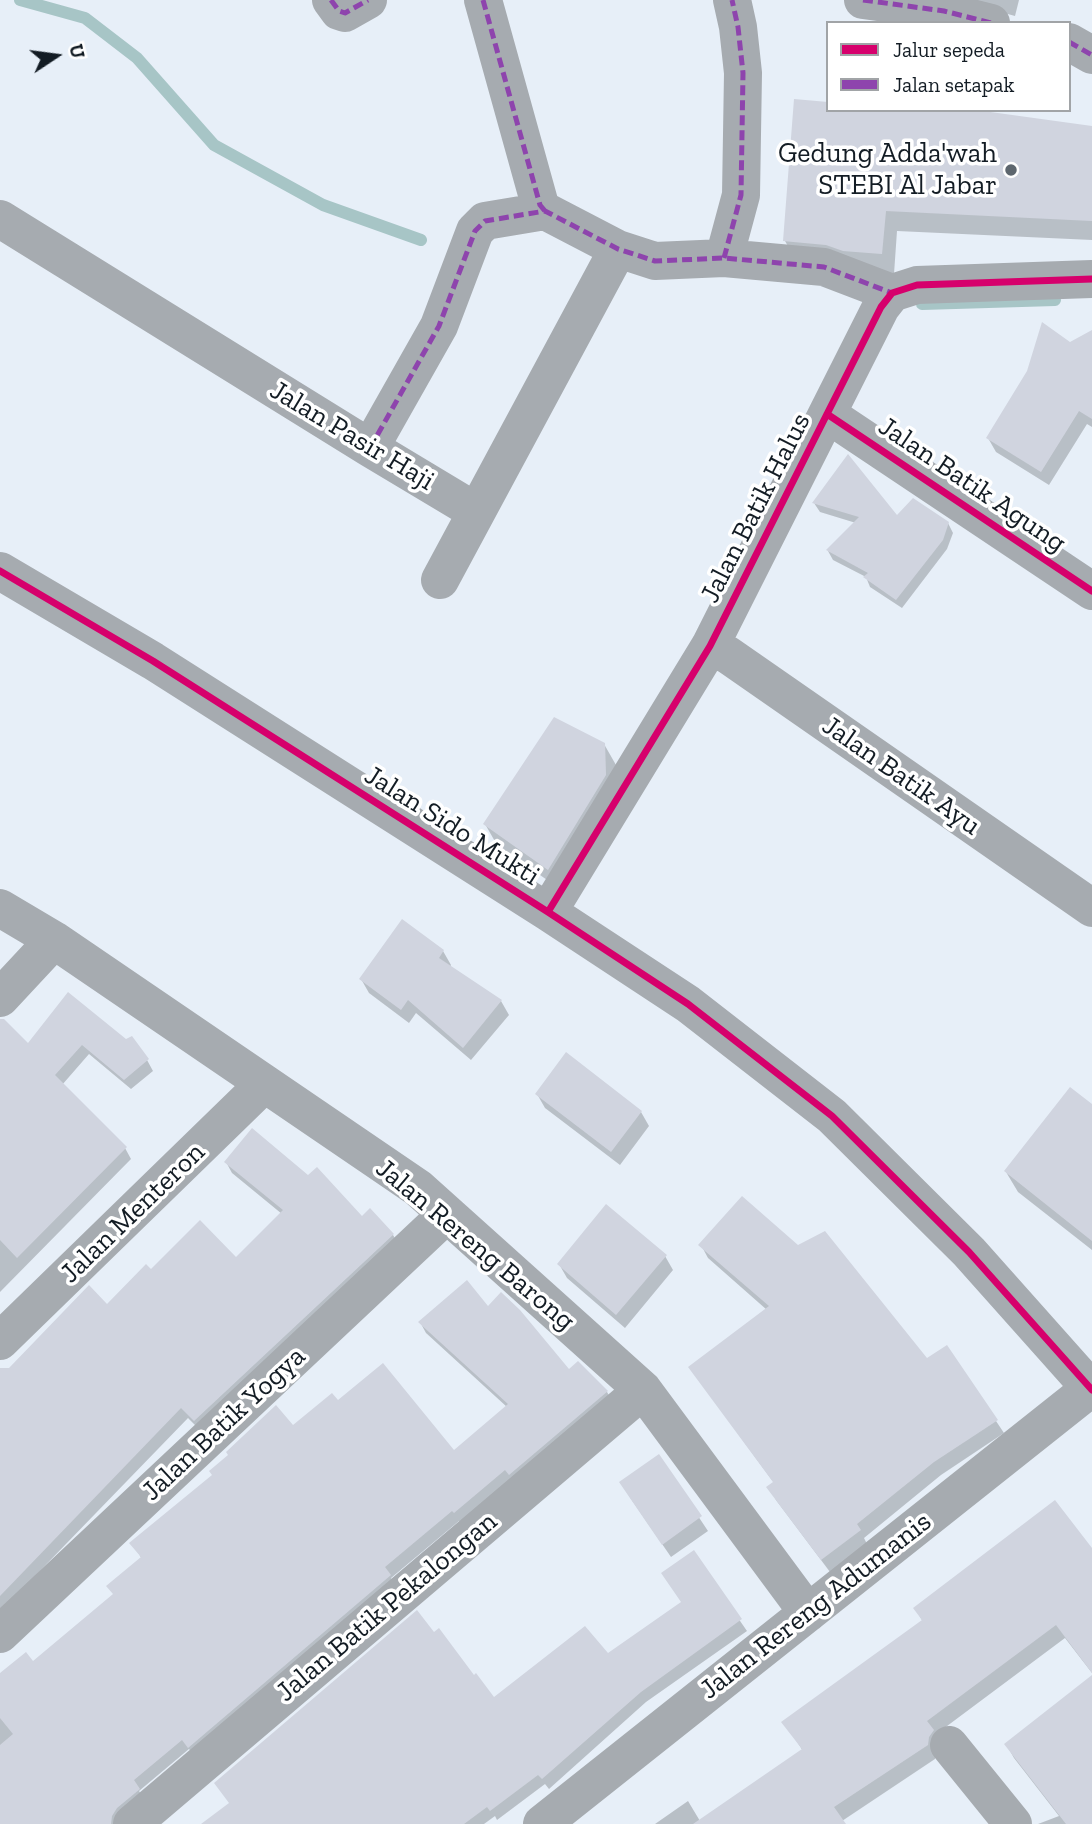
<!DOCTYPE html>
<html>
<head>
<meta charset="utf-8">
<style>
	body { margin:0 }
	#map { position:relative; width:1092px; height:1824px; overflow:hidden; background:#e7eff8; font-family:"Zilla Slab",serif }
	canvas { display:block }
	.legend { position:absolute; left:826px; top:21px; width:245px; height:91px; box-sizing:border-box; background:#fff; border:2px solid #a1a4a7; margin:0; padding:9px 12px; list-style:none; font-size:21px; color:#131c24 }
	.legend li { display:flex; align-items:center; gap:14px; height:35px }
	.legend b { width:35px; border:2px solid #a1a4a7 }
	.north { position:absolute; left:21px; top:21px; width:70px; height:70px; -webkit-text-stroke:5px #fff; paint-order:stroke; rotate:77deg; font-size:19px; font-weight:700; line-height:28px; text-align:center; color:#131c24 }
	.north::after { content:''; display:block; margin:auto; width:24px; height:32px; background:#131c24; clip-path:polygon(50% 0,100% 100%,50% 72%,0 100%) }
</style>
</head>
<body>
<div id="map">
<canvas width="1092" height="1824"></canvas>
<ul class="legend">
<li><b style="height:9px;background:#d6006c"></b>Jalur sepeda</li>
<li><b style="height:9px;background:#8e44ad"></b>Jalan setapak</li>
</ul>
<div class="north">U</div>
</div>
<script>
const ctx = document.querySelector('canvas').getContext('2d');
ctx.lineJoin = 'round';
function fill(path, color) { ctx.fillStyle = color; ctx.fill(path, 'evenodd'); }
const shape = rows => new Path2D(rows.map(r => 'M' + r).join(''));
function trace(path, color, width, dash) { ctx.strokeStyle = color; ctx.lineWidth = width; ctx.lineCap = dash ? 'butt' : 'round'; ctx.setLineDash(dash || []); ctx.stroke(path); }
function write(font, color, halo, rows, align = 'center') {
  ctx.font = font + ' "Zilla Slab",serif'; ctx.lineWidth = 7; ctx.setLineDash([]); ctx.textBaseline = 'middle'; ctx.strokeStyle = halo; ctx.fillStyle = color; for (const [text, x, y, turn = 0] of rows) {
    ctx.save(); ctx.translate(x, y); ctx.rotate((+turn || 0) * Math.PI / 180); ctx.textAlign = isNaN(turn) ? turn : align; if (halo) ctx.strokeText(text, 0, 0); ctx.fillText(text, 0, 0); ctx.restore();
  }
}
fill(shape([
	[966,0,1019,0,1015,16,968,3],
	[828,110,1092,128,1092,240,897,231,894,274,797,262,785,241],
	[1092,336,1092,427,1087,424,1049,485,996,452,988,438,1070,344],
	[814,503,948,523,953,533,947,549,902,608,870,587,866,577,833,560,828,551,856,523,820,512],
	[604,744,616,765,560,889,497,845,485,824],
	[443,951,451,965,450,967,501,1001,509,1015,471,1060,416,1013,409,1023,369,993,361,979],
	[69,995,147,1060,153,1071,131,1089,89,1054,62,1085,125,1148,131,1159,0,1292,0,1021,28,1046],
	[537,1094,641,1112,649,1126,620,1165,545,1108],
	[1092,1106,1092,1250,1018,1192,1006,1172],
	[226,1162,362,1219,393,1235,399,1245,201,1431,188,1418,3,1609,0,1615,0,1369,5,1374,107,1306,151,1271,236,1259,282,1214,232,1173],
	[701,1245,927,1361,996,1421,1004,1433,941,1475,864,1538,867,1544,830,1572,776,1500,769,1487,774,1483,690,1368,767,1310,708,1258],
	[665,1256,673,1270,625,1328,567,1278,559,1264],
	[488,1309,569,1371,607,1392,613,1402,461,1523,459,1521,391,1578,396,1587,195,1757,189,1749,139,1791,145,1800,120,1824,0,1824,0,1676,33,1663,114,1596,142,1559,132,1543,293,1427,338,1403,454,1452,507,1407,426,1333,420,1322],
	[658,1456,708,1531,671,1557,629,1496],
	[1092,1550,1092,1673,1065,1638,935,1735,935,1759,842,1821,844,1824,655,1824,688,1801,700,1821,803,1751,784,1722,923,1622,915,1608],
	[693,1553,747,1631,646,1702,549,1789,545,1784,497,1820,495,1816,484,1824,204,1824,473,1677,493,1699,608,1656,683,1603],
	[1092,1677,1092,1824,1038,1824,1059,1816,1014,1758,1006,1744]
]), '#0003');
trace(shape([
	[20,0,85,18,137,58,214,145,323,205,421,240],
	[922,304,1055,300]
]), '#a7c5c6', 12);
fill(shape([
	[794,99,828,102,828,110,976,110,1092,126,1092,221,886,211,882,254,843,251,826,245,783,241],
	[1042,322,1070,342,1092,330,1092,419,1079,411,1041,472,986,438,1027,371],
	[848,454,897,515,913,498,949,522,943,540,896,600,863,577,868,573,826,550,859,517,812,503],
	[554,717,605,743,606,775,548,870,483,824],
	[402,919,444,950,439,958,502,1000,463,1048,408,1000,401,1010,359,979],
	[68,992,126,1039,132,1036,149,1059,124,1080,82,1045,55,1075,127,1147,17,1258,0,1240,0,1019,4,1019,28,1043],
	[566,1052,642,1111,611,1152,535,1094],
	[1070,1087,1092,1104,1092,1241,1004,1171],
	[252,1128,308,1175,317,1167,362,1216,370,1208,394,1234,194,1421,181,1408,0,1596,0,1368,9,1368,89,1285,107,1304,146,1264,151,1269,200,1220,236,1257,283,1210,224,1162],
	[742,1196,798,1245,825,1231,927,1358,947,1345,998,1420,934,1462,857,1524,861,1530,821,1560,766,1487,773,1482,688,1367,769,1306,698,1245],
	[606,1204,667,1255,616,1315,557,1264],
	[467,1280,488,1306,501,1292,520,1310,569,1369,578,1361,608,1391,509,1475,505,1470,454,1513,452,1511,385,1567,391,1575,188,1748,182,1740,134,1780,140,1789,117,1808,112,1816,111,1824,0,1824,0,1745,13,1734,0,1718,0,1673,26,1652,33,1661,113,1594,106,1586,141,1557,129,1543,212,1475,209,1471,228,1455,226,1452,276,1405,293,1425,332,1393,338,1400,383,1363,454,1450,508,1404,418,1322],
	[659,1454,702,1516,662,1545,619,1482],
	[1055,1500,1092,1548,1092,1673,1056,1625,927,1721,934,1730,929,1737,928,1745,834,1807,846,1824,693,1824,802,1749,781,1722,922,1620,913,1608],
	[694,1550,742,1619,641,1692,542,1779,538,1775,490,1811,487,1807,464,1824,201,1824,229,1803,214,1783,417,1610,434,1632,439,1628,474,1675,476,1673,494,1697,585,1626,608,1653,681,1602,661,1573],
	[1092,1675,1092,1824,1066,1824,1004,1744]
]), '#d0d4df');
trace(shape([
	[331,0,339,11,345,13,368,0],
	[483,0,540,205,545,211],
	[863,0,944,11,991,23],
	[1069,42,1092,55],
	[0,219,370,448,475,511],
	[724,258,741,195,743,73,738,27,732,0],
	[827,414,1092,591],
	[370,448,439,326,475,231,485,221,545,211,618,249,655,261,724,258,824,267,892,293],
	[0,571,153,661,548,912,688,1004,832,1116,969,1252,1092,1390],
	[440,580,618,249],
	[710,646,728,655,1092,908],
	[0,908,54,940,418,1188,643,1390,808,1613],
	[548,912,710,646,881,307,892,293,917,285,1092,279],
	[0,998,54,940],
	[0,1341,264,1084],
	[0,1634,447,1214],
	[949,1745,1013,1824],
	[132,1824,643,1390],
	[542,1824,1091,1388]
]), '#a6abb0', 38);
trace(shape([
	[331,0,339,11,345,13,368,0],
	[483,0,540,205,545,211],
	[863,0,944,11,991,23],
	[1069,42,1092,55],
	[724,258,741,195,743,73,738,27,732,0],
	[370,448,439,326,475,231,485,221,545,211,618,249,655,261,724,258,824,267,892,293]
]), '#8e44ad', 5, [10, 5]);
trace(shape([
	[827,414,1092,591],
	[0,571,153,661,548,912,688,1004,832,1116,969,1252,1092,1390],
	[548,912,710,646,881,307,892,293,917,285,1092,279]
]), '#d6006c', 7);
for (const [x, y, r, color] of [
	[1011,170,7,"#5d666e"]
]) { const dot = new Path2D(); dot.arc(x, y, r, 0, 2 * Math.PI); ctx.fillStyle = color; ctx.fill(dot); trace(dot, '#fff', 2.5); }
write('28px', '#131c24', '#fff', [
	["Gedung Adda'wah",997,154],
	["STEBI Al Jabar",997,186]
], 'right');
write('28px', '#131c24', '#fff', [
	["Jalan Pasir Haji",352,436,31],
	["Jalan Batik Agung",972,485,34],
	["Jalan Batik Halus",756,508,-63],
	["Jalan Batik Ayu",901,776,35],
	["Jalan Sido Mukti",452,826,32],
	["Jalan Menteron",133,1213,-44],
	["Jalan Rereng Barong",475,1245,40],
	["Jalan Batik Yogya",224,1424,-43],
	["Jalan Rereng Adumanis",816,1606,-38],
	["Jalan Batik Pekalongan",387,1607,-40]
]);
</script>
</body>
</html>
